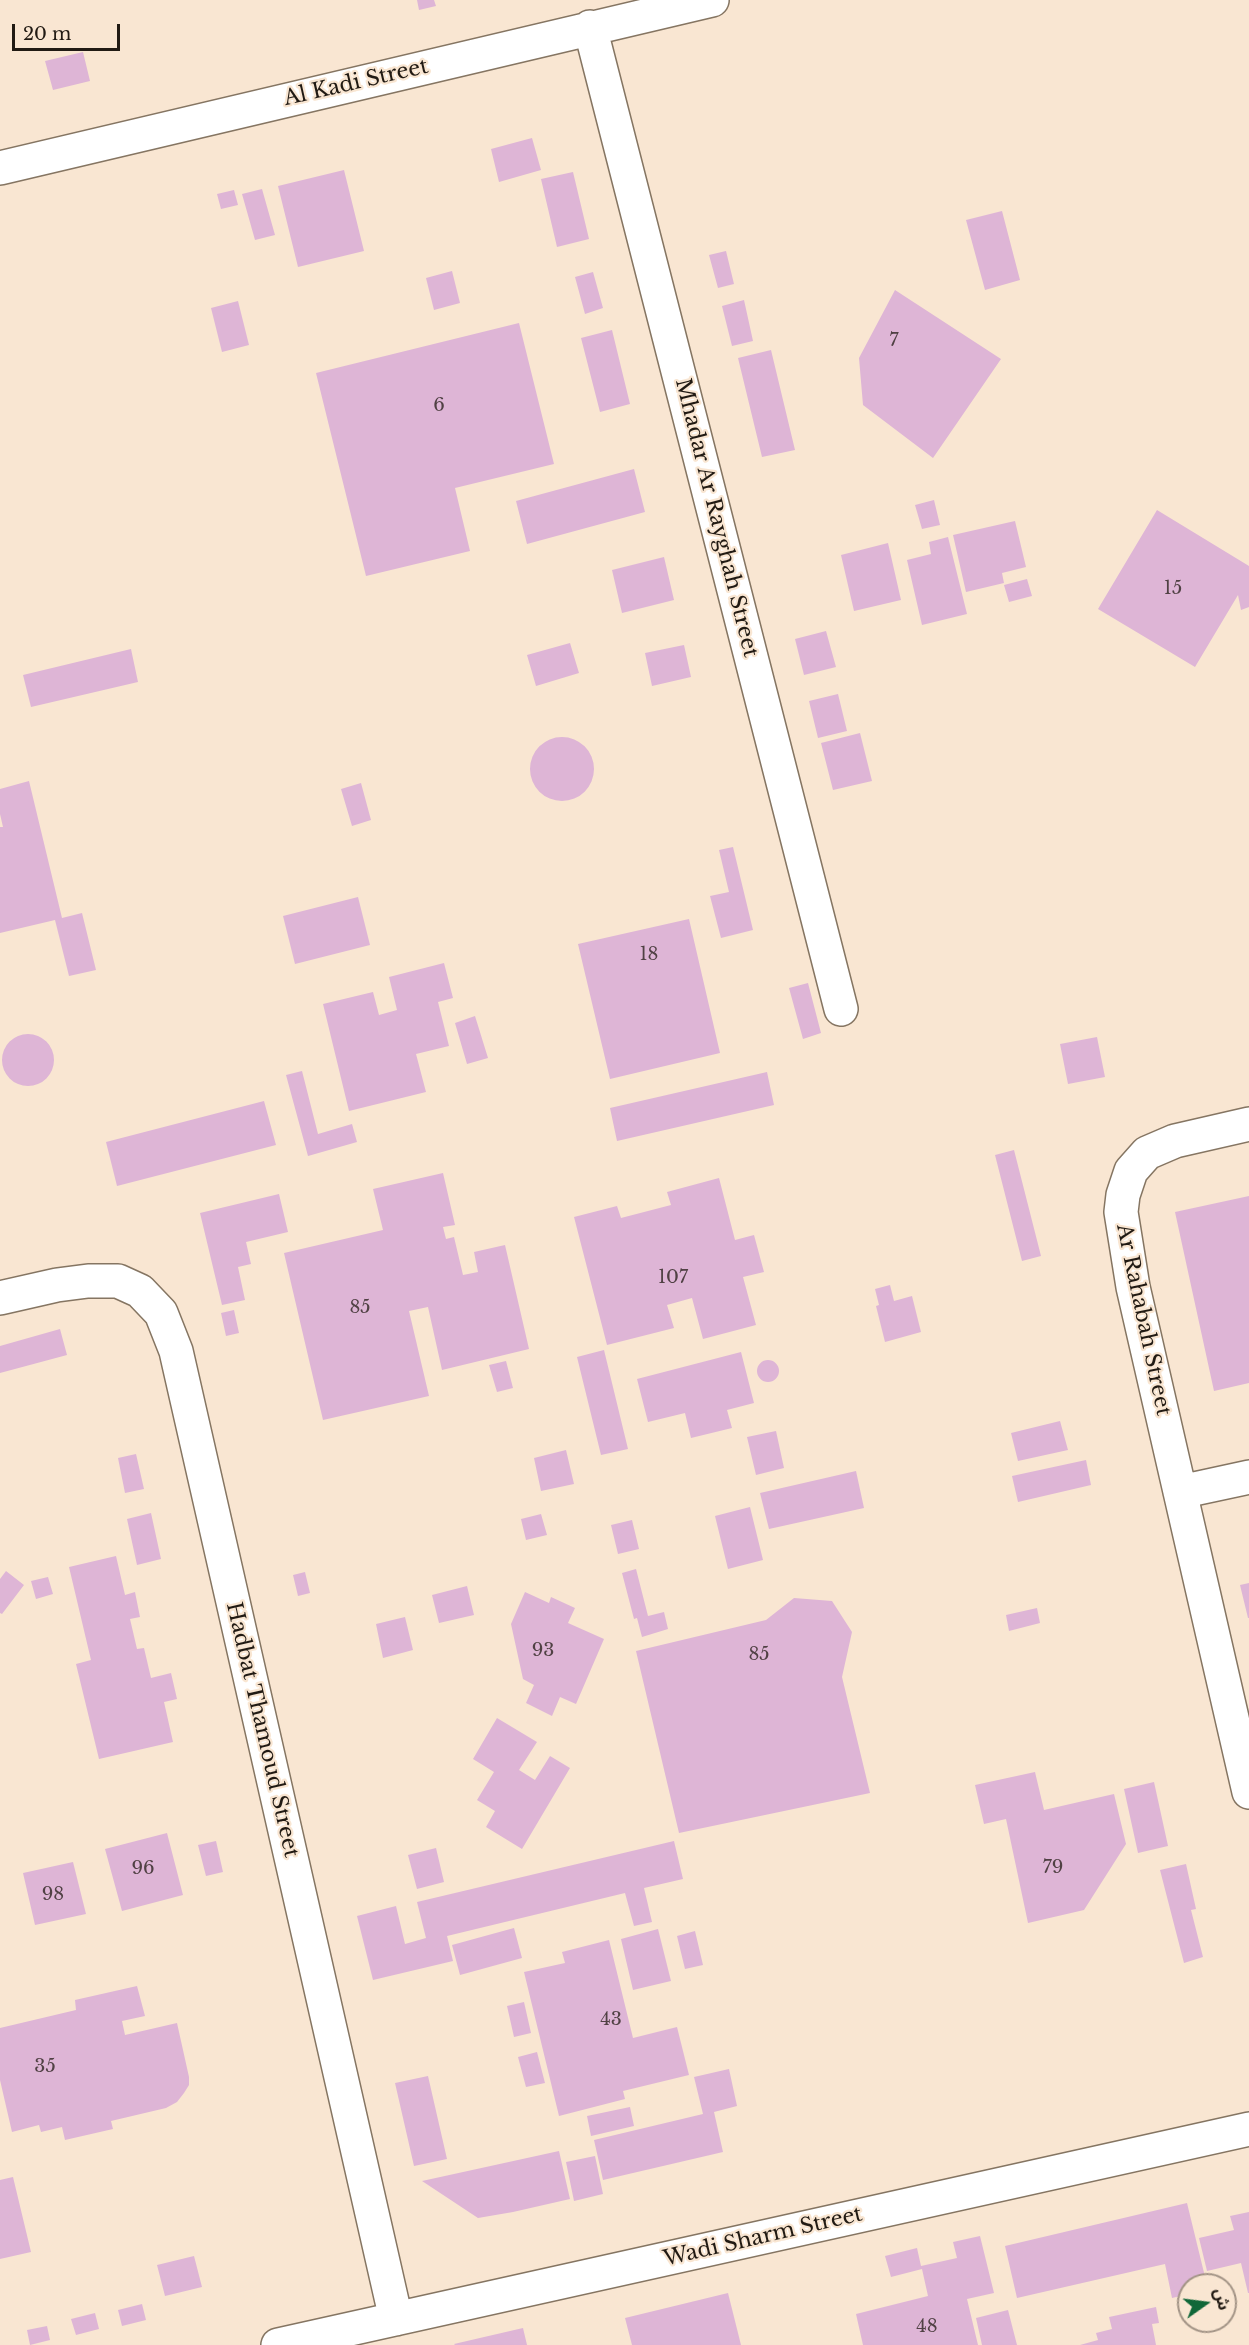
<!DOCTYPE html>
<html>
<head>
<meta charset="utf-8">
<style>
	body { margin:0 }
	#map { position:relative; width:1249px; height:2345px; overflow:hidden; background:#f9e6d2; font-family:"Libre Baskerville","Noto Sans Arabic",serif }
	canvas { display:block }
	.north { position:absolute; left:1177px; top:2273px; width:60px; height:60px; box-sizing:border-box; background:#f9e6d2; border:2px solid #a39486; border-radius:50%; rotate:76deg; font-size:16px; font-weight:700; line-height:24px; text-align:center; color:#211a13 }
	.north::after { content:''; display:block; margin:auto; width:21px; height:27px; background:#106738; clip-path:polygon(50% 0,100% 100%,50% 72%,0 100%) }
	.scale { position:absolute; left:12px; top:24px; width:108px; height:27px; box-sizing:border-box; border:3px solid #211a13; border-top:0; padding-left:8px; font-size:18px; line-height:21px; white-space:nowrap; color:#211a13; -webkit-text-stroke:4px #f9e6d2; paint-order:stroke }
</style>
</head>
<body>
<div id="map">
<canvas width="1249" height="2345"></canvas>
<div class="north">ش</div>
<div class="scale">20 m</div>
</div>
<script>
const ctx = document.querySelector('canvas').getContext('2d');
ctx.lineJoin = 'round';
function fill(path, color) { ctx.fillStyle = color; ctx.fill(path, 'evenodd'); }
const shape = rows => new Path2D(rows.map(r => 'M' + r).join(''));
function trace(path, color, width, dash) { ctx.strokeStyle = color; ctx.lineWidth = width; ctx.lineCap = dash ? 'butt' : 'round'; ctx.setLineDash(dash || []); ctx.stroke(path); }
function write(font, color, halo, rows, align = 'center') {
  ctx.font = font + ' "Libre Baskerville",serif'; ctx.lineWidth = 4.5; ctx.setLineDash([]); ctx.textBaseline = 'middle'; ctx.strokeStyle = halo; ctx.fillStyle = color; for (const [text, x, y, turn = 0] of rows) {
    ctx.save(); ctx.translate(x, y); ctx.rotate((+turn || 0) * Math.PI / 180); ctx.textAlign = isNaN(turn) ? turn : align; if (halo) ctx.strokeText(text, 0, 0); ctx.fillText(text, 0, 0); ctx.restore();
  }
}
fill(shape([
	[417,0,434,0,436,6,419,10],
	[83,52,90,81,53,90,45,61],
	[532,138,541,170,499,182,491,149],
	[344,170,364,251,298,267,278,186],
	[573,172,589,239,557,247,541,179],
	[262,189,275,235,255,240,242,194],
	[234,190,238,205,221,209,217,194],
	[1002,211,1020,280,985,290,966,220],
	[726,251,734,284,718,288,709,255],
	[452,271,460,303,434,310,426,278],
	[593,272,603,308,585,314,575,277],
	[895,290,1001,359,933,458,863,405,859,358],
	[744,300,753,341,732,346,722,306],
	[238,301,249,345,222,352,211,308],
	[519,323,554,464,455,488,470,551,366,576,316,373],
	[612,330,630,404,600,412,581,338],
	[771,350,795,450,762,457,738,358],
	[634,469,645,512,527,544,516,501],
	[934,500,940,525,922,529,915,505],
	[1157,510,1249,566,1249,607,1241,610,1238,595,1195,667,1098,609],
	[1015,521,1026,567,1002,573,1004,583,966,592,953,535],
	[948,537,967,614,922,625,907,560,931,554,929,542],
	[888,543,901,600,854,611,841,555],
	[664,557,674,600,622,613,612,570],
	[1027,579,1032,596,1009,602,1004,585],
	[826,631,836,667,804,675,795,639],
	[570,643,579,673,536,686,527,655],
	[684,645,691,677,652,686,645,653],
	[131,649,138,682,31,707,23,675],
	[838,694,847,731,818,738,809,701],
	[860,733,872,781,833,790,821,743],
	'530 769a32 32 0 1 1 64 0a32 32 0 1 1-64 0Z',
	[29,781,62,918,82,913,96,970,69,976,55,920,0,933,0,827,3,827,0,814,0,789],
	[361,783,371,820,352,826,341,789],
	[733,847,753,930,721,938,710,896,729,892,719,850],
	[358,897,370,945,295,964,283,916],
	[689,919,720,1053,610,1079,578,944],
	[444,963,453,998,438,1002,449,1046,416,1054,426,1092,349,1111,323,1004,373,992,379,1015,397,1010,389,977],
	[808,983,821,1033,803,1039,789,988],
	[475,1016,488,1058,467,1064,455,1023],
	'2 1060a26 26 0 1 1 52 0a26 26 0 1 1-52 0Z',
	[1097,1037,1105,1077,1068,1084,1060,1044],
	[302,1071,318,1134,352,1124,357,1142,308,1156,286,1075],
	[767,1072,774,1105,617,1141,610,1108],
	[264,1101,276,1145,117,1186,106,1142],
	[1014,1150,1041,1256,1022,1261,995,1155],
	[443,1173,455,1225,443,1227,446,1239,454,1237,463,1275,478,1272,474,1252,505,1245,529,1349,442,1370,428,1307,409,1311,429,1396,323,1420,284,1253,383,1230,373,1189],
	[719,1178,735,1240,754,1235,764,1272,743,1277,756,1325,703,1339,692,1298,667,1305,674,1328,607,1345,574,1217,617,1206,621,1218,671,1205,667,1192],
	[279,1194,288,1232,246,1242,251,1264,238,1267,245,1300,222,1305,200,1213],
	[1249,1196,1249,1383,1214,1391,1175,1212],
	[890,1285,894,1301,912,1296,921,1332,885,1342,876,1306,879,1305,875,1289],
	[234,1310,239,1333,226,1336,221,1313],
	[60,1329,67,1355,0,1373,0,1346],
	[604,1350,628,1449,601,1455,577,1357],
	[741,1352,754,1403,727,1410,732,1428,691,1438,685,1413,648,1422,637,1379],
	'757 1371a11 11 0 1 1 22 0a11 11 0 1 1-22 0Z',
	[506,1361,513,1388,497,1392,489,1365],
	[1060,1421,1068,1450,1018,1461,1011,1433],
	[776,1431,784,1468,756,1475,747,1437],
	[566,1450,574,1484,541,1491,534,1458],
	[136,1454,144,1489,125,1493,118,1458],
	[1086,1460,1091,1485,1018,1502,1012,1476],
	[856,1471,864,1508,769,1529,760,1493],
	[750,1507,763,1560,728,1569,715,1516],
	[151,1513,161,1559,137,1565,127,1519],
	[541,1514,547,1535,526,1540,521,1519],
	[632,1520,639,1549,618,1554,611,1525],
	[116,1556,125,1595,135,1592,140,1617,130,1619,137,1649,144,1648,151,1678,171,1673,177,1699,164,1702,173,1742,99,1759,76,1664,91,1660,69,1567],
	[636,1569,648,1616,664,1612,668,1629,642,1637,637,1618,634,1619,622,1573],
	[6,1571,24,1585,2,1614,0,1613,0,1579],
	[305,1572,310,1593,298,1596,293,1575],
	[48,1577,53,1594,36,1599,31,1581],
	[1249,1583,1249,1618,1248,1618,1240,1585],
	[467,1586,474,1615,439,1623,432,1595],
	[525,1592,549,1603,551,1597,575,1608,568,1623,604,1639,576,1704,560,1697,552,1716,526,1703,534,1685,523,1679,511,1624],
	[794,1598,832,1601,852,1632,842,1677,870,1793,679,1833,636,1651,766,1620],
	[1037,1608,1040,1623,1009,1631,1006,1615],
	[405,1617,413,1650,383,1658,376,1624],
	[497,1718,537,1742,519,1770,535,1780,550,1756,570,1768,522,1849,486,1827,495,1811,477,1800,494,1772,473,1759],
	[1035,1772,1044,1810,1114,1794,1126,1844,1084,1910,1028,1923,1006,1819,984,1824,975,1785],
	[1154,1782,1168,1846,1138,1853,1124,1789],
	[167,1833,183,1895,122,1911,105,1849],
	[216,1841,223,1872,206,1876,198,1845],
	[674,1841,683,1879,644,1888,652,1922,634,1926,625,1893,447,1936,453,1961,373,1980,357,1916,396,1906,405,1944,426,1938,417,1902],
	[436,1848,444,1882,417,1889,408,1855],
	[73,1862,86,1914,35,1925,23,1873],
	[1186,1864,1196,1909,1191,1910,1203,1957,1184,1963,1160,1870],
	[514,1928,522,1958,460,1975,452,1945],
	[658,1929,671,1981,633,1990,621,1939],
	[695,1931,703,1965,685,1969,677,1936],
	[609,1940,633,2038,677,2027,689,2075,623,2091,625,2099,559,2116,524,1972,565,1963,562,1952],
	[137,1986,145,2016,122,2021,125,2035,177,2023,189,2077,189,2085,184,2093,177,2102,166,2108,111,2121,113,2129,65,2140,62,2127,41,2132,39,2125,12,2132,0,2080,0,2028,76,2010,75,2000],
	[524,2002,531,2033,514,2037,507,2006],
	[537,2052,545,2083,526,2087,518,2057],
	[729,2069,737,2106,714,2112,723,2152,603,2180,594,2140,703,2114,694,2077],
	[428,2076,447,2159,414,2166,395,2083],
	[630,2107,634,2126,591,2136,587,2116],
	[559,2151,570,2199,513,2212,478,2218,422,2181],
	[595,2156,603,2194,574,2201,566,2162],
	[13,2177,31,2252,0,2259,0,2180],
	[1187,2203,1207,2285,1189,2285,1189,2294,1172,2298,1165,2264,1017,2298,1005,2246],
	[1249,2212,1249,2293,1248,2293,1241,2263,1207,2271,1199,2238,1234,2230,1230,2216],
	[980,2236,994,2293,967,2299,978,2345,863,2345,856,2314,928,2296,922,2269,891,2277,885,2256,917,2248,921,2266,957,2258,953,2242],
	[194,2256,202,2287,165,2296,157,2265],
	[728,2293,741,2345,632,2345,625,2318],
	[142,2304,146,2320,122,2326,118,2310],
	[1156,2307,1159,2323,1152,2324,1156,2345,1080,2345,1098,2340,1096,2333,1112,2329,1109,2317],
	[1008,2310,1017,2345,982,2345,976,2318],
	[95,2313,99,2329,76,2335,71,2319],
	[47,2326,50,2340,30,2345,27,2330],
	[523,2328,527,2345,455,2345,454,2344]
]), '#deb5d6');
const minor = shape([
	[590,27,841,1009],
	[0,168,712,0],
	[1249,1124,1175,1141,1147,1153,1131,1171,1123,1195,1121,1212,1133,1287,1249,1792],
	[0,1298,57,1285,88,1281,118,1281,140,1291,161,1313,176,1351,396,2319],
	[1180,1492,1249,1477],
	[278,2345,1249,2129]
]);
trace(minor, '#857562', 36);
trace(minor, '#fff', 33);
write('18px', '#504144', null, [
	["7",894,341],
	["6",439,406],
	["15",1173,589],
	["18",649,955],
	["107",673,1278],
	["85",360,1308],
	["93",543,1651],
	["85",759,1655],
	["79",1053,1868],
	["96",143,1869],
	["98",53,1895],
	["43",611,2020],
	["35",45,2067],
	["48",927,2327]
]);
write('21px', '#211a13', '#f9e6d2', [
	["Al Kadi Street",356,83,-13],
	["Mhadar Ar Rayghah Street",716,518,76],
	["Ar Rahabah Street",1143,1320,78],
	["Hadbat Thamoud Street",262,1730,77],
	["Wadi Sharm Street",763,2237,-13]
]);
</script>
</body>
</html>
